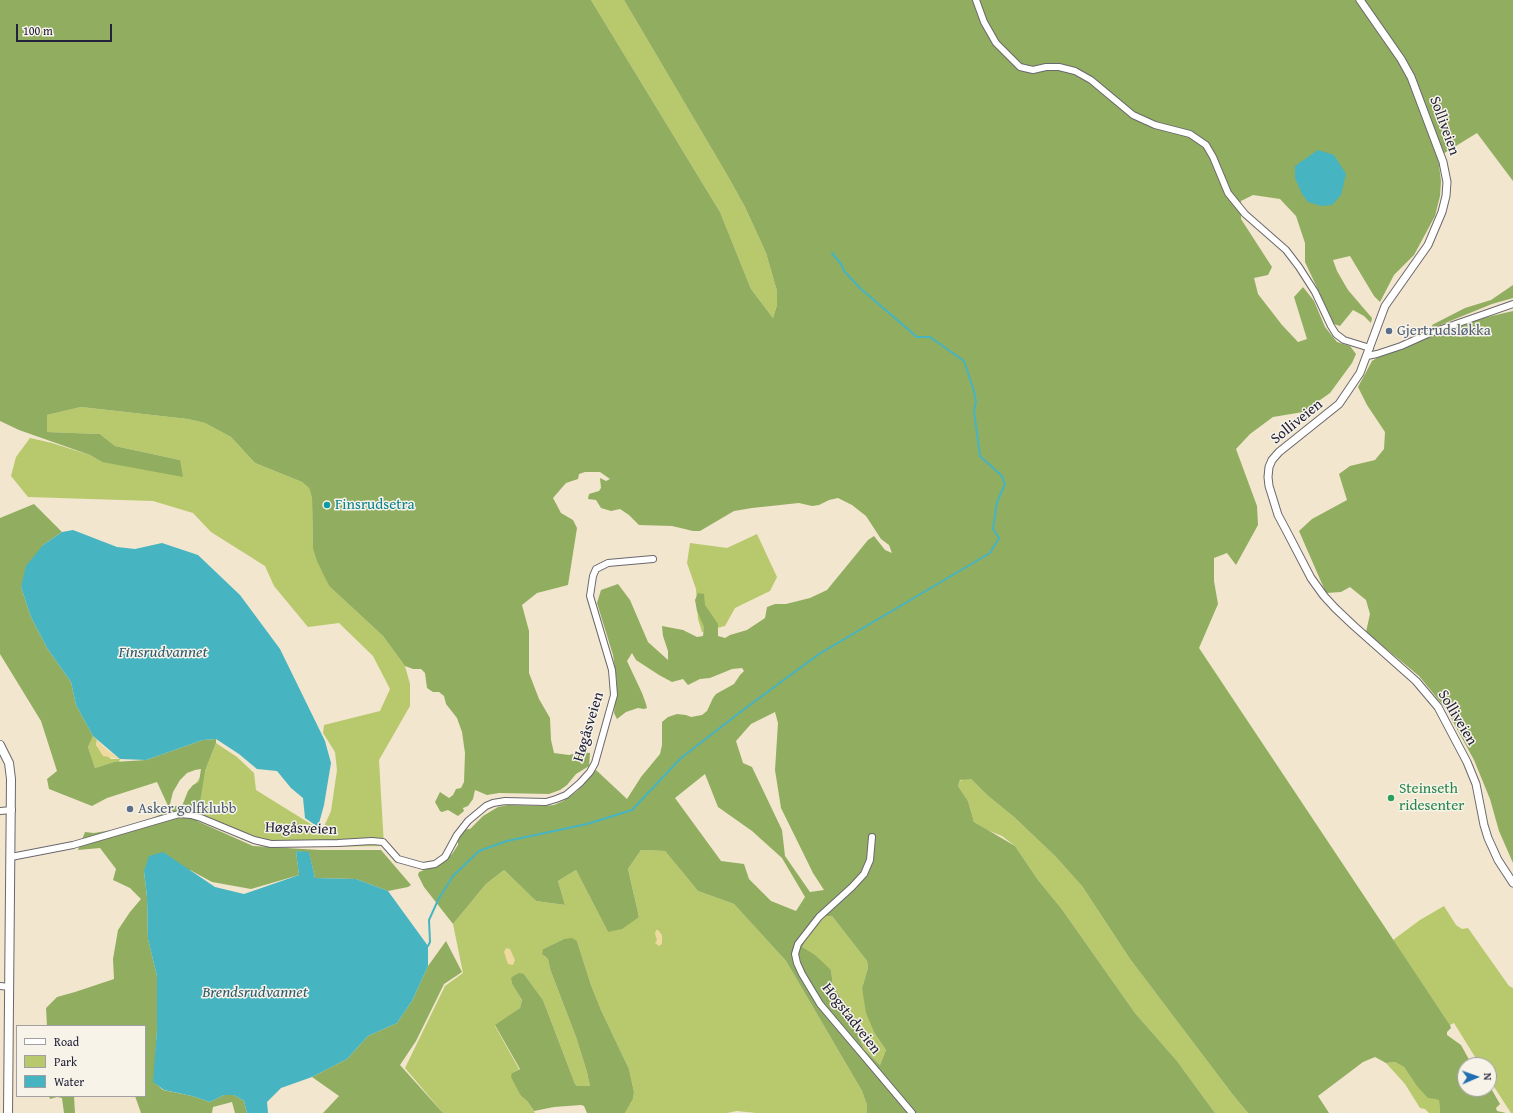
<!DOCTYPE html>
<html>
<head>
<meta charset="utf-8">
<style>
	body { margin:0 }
	#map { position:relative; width:1513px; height:1113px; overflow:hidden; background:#f2e6ce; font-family:"Gentium Book Plus",serif }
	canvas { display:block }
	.legend { position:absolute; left:16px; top:1025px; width:130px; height:72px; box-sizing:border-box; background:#f7f3e8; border:1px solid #a29fa3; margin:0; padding:5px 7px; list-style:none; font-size:12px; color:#22223b }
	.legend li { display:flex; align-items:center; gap:8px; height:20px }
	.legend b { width:20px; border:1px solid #a29fa3 }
	.north { position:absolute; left:1457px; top:1057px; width:40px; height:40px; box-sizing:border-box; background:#f7f3e8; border:1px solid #a29fa3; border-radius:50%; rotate:88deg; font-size:11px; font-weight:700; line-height:16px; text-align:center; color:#22223b }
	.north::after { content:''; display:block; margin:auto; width:14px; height:18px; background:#1f6fb2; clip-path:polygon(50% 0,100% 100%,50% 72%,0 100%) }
	.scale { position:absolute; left:16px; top:24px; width:96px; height:18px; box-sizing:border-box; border:2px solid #22223b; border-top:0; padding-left:5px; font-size:12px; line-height:14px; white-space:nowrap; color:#22223b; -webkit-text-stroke:3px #f7f3e8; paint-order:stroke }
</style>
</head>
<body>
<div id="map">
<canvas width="1513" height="1113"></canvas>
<ul class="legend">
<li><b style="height:5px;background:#fff"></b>Road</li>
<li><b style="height:11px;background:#b7c96c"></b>Park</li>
<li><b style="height:11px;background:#46b4c1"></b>Water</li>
</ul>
<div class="north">N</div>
<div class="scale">100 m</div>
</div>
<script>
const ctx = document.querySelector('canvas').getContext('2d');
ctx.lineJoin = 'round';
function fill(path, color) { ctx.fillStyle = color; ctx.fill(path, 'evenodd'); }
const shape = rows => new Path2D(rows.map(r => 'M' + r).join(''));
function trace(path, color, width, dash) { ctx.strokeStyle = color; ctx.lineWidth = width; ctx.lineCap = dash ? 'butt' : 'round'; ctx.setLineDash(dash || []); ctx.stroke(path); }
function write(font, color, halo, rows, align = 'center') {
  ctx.font = font + ' "Gentium Book Plus",serif'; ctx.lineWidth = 3; ctx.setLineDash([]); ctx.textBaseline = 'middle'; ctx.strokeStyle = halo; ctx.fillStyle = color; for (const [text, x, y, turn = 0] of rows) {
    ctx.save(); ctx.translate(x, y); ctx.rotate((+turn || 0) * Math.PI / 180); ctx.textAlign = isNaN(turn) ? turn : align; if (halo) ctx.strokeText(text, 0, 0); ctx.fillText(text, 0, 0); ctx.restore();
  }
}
fill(shape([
	[591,0,624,0,726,173,745,207,766,253,777,291,777,305,773,318,751,289,720,212],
	[81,407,188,419,205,423,231,437,255,463,302,482,309,488,312,498,313,549,329,586,383,636,405,666,410,684,410,706,379,760,384,846,316,847,258,844,199,820,187,795,205,771,216,743,237,757,254,773,256,790,322,831,331,811,337,770,335,752,323,733,324,725,380,711,390,689,373,656,339,623,308,627,274,586,265,566,211,532,193,513,153,501,28,497,11,476,16,457,30,438,52,443,90,455,102,462,180,460,115,446,100,434,47,432,47,415],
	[757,534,777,577,770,591,735,608,725,626,702,632,698,619,696,589,687,563,690,543,727,548],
	[93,736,97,740,96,745,111,759,120,759,119,762,114,762,95,768,88,747],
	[964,779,971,779,987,795,1014,817,1055,856,1082,886,1130,959,1233,1095,1248,1113,1215,1113,1177,1061,1135,1013,1061,908,1038,880,1015,846,1002,836,987,830,974,822,968,801,958,786,960,781],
	[641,850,665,851,698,891,734,904,786,961,862,1091,867,1105,867,1113,756,1113,737,1111,727,1113,625,1113,633,1099,634,1092,629,1069,601,1010,591,985,577,941,564,939,543,949,544,956,548,959,550,969,576,1037,587,1072,590,1086,577,1086,575,1084,543,1000,524,974,511,979,512,984,522,1000,520,1008,495,1026,519,1069,512,1073,521,1096,527,1101,535,1113,443,1113,405,1068,445,986,463,973,453,924,486,884,504,870,536,901,565,905,558,881,576,870,608,932,639,917,628,869],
	[1444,906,1456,925,1462,929,1468,928,1509,986,1513,988,1513,1113,1511,1113,1489,1079,1489,1065,1480,1065,1454,1023,1450,1025,1393,940,1420,920],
	[825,916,832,916,867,961,868,968,862,988,875,1034,886,1050,880,1065,864,1049,845,1004,833,986,831,970,801,947,808,935],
	[1395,1062,1404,1067,1416,1085,1439,1100,1440,1113,1429,1113,1425,1109,1420,1108,1405,1084,1386,1063]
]), '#b7c96c');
fill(shape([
	[0,0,591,0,720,212,751,289,773,318,777,305,777,291,766,253,745,207,726,173,624,0,1513,0,1513,181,1477,133,1438,157,1441,181,1440,196,1435,216,1414,255,1394,275,1380,302,1374,296,1350,256,1333,260,1337,271,1348,290,1372,318,1371,323,1364,316,1353,310,1340,326,1334,324,1305,262,1305,243,1296,216,1280,199,1253,195,1241,201,1241,219,1272,267,1268,275,1254,278,1258,294,1282,325,1298,342,1307,339,1294,297,1303,287,1314,301,1325,327,1337,342,1350,346,1356,354,1352,363,1330,393,1303,412,1273,417,1250,434,1236,449,1257,506,1258,525,1236,565,1227,553,1214,558,1214,581,1218,604,1199,648,1450,1025,1451,1028,1447,1032,1447,1035,1461,1045,1472,1065,1465,1065,1465,1089,1489,1089,1489,1085,1500,1104,1496,1108,1497,1111,1506,1113,1440,1113,1439,1100,1436,1099,1428,1098,1416,1085,1404,1067,1395,1062,1386,1063,1375,1057,1363,1062,1318,1096,1329,1113,1248,1113,1233,1095,1130,959,1082,886,1055,856,1014,817,987,795,971,779,960,780,958,786,968,801,974,822,1015,846,1038,880,1061,908,1135,1013,1177,1061,1215,1113,867,1113,867,1105,862,1091,786,961,734,904,698,891,665,851,641,850,628,869,639,917,622,929,608,932,576,870,558,881,565,905,536,901,504,870,486,884,453,924,424,887,418,875,419,872,437,865,452,854,458,845,458,830,470,829,483,816,498,807,508,805,544,806,554,805,563,801,576,792,596,770,627,799,641,777,660,754,662,745,662,722,668,717,677,714,686,715,691,717,702,715,707,711,713,698,716,694,734,684,740,675,744,671,742,668,732,669,710,678,700,679,688,685,683,679,672,682,659,675,636,660,632,653,627,661,642,693,646,704,647,708,644,709,638,708,626,712,617,719,614,713,617,682,613,655,597,603,601,590,618,584,630,600,648,642,668,660,668,651,663,636,662,626,683,630,697,637,703,636,704,627,697,611,695,600,698,593,704,594,705,605,718,624,718,636,725,638,730,635,747,630,765,618,767,607,775,604,786,604,810,598,827,590,868,540,874,536,885,550,892,553,889,545,881,539,866,516,852,505,838,498,829,500,819,505,812,506,799,503,752,508,734,511,700,531,693,531,672,526,639,525,629,515,620,509,611,511,601,508,596,500,588,499,589,494,599,491,601,488,600,478,606,481,610,479,600,472,585,472,579,474,578,479,566,483,553,498,561,513,573,520,577,528,568,585,537,593,522,605,529,631,529,673,539,699,550,718,551,740,554,753,569,755,581,752,590,753,589,766,576,774,567,785,560,790,549,794,499,793,487,795,475,790,473,799,468,806,463,808,464,811,458,816,448,810,442,812,440,811,435,802,440,792,449,798,453,795,456,789,461,788,464,782,465,753,462,732,457,718,446,704,444,696,439,692,433,692,427,688,425,673,421,669,413,669,405,666,383,636,329,586,317,561,313,549,312,498,309,488,302,482,255,463,231,437,205,423,188,419,81,407,47,415,47,432,100,434,115,446,180,460,183,477,102,462,90,455,19,430,0,421],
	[775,712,778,723,775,770,781,808,813,873,824,890,810,892,785,856,782,830,752,767,743,763,736,741,751,724],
	[705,774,718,807,752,831,782,858,805,897,796,911,771,901,749,879,744,864,721,861,675,798],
	[825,916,832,916,867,961,868,968,862,988,866,1013,875,1034,886,1050,880,1065,864,1049,845,1004,833,986,831,970,815,955,802,947,808,935],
	[1513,285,1513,298,1492,304,1433,328,1432,325,1465,308,1491,300],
	[1513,311,1513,863,1499,831,1490,799,1474,760,1446,709,1419,676,1366,632,1370,614,1366,600,1350,587,1341,592,1326,593,1299,531,1312,519,1347,500,1339,474,1350,466,1375,460,1384,449,1385,432,1367,405,1358,387,1372,361,1384,353,1432,330],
	[34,504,62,532,43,545,21,587,31,617,47,648,71,682,76,705,93,736,88,747,95,768,114,762,146,760,203,740,216,739,216,743,205,771,197,821,253,846,320,850,381,850,411,885,408,887,388,891,356,879,315,878,309,853,296,851,299,875,251,889,212,882,190,870,144,871,147,897,148,939,157,976,157,1029,154,1082,163,1090,192,1096,210,1102,224,1095,234,1095,244,1101,247,1113,235,1113,232,1102,213,1107,212,1113,141,1113,135,1096,145,1096,145,1026,47,1026,46,1008,57,997,75,992,114,979,113,959,118,930,130,912,141,899,130,888,113,880,116,869,100,848,78,850,85,832,94,833,130,827,169,811,174,806,182,806,188,791,193,785,199,782,201,769,195,770,187,773,180,780,173,792,169,808,157,782,107,798,92,806,49,789,47,779,57,771,41,721,0,654,0,518],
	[572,938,577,941,591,985,601,1010,629,1069,634,1092,633,1099,625,1113,587,1113,584,1106,581,1105,554,1107,534,1111,527,1101,521,1096,511,1077,512,1073,520,1069,495,1025,520,1008,522,1000,512,984,511,979,512,977,519,973,524,974,543,1000,575,1084,577,1086,590,1086,587,1072,576,1037,550,969,548,959,542,954,543,949,564,939],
	[446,941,462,972,444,984,416,1041,400,1065,443,1113,323,1113,339,1096,312,1077,347,1059,368,1036,397,1023,412,1001,428,966],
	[49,1096,74,1096,75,1113,64,1113,62,1098,57,1097,50,1099]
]), '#91ad60');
fill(shape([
	[97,740,106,749,120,759,103,756,96,745],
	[656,930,658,930,662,935,662,944,659,946,655,943,657,940,655,934],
	[506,948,510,949,515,960,513,965,508,964,504,952]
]), '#eeda9e');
fill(shape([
	[1318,150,1334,155,1346,174,1341,195,1332,205,1321,206,1308,202,1302,194,1295,178,1295,166],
	[73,530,117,547,135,549,162,543,198,555,240,595,280,649,325,741,331,763,324,805,318,827,305,818,303,798,291,788,277,771,257,769,239,754,216,739,203,740,146,760,120,759,93,736,76,705,71,682,47,648,31,617,21,587,26,566,43,545,62,532],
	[296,851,309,852,315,878,356,879,388,891,428,946,428,966,412,1001,397,1023,368,1036,347,1059,312,1077,281,1088,267,1102,268,1113,247,1113,244,1101,234,1095,224,1095,210,1102,192,1096,164,1090,153,1082,157,1029,157,976,148,939,147,897,144,871,149,856,163,852,215,887,244,894,299,875]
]), '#46b4c1');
trace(shape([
	[428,946,430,942,429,920,439,898,453,876,479,851,507,841,587,824,632,810,681,758,743,710,819,654,990,553,999,538,993,529,997,502,1005,484,1002,476,980,456,974,411,976,402,974,391,964,361,930,337,917,337,861,289,844,271,841,264,832,253]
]), '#46b4c1', 2);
const minor = shape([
	[976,0,984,22,996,43,1020,67,1033,70,1046,67,1059,67,1075,71,1091,80,1133,115,1155,125,1190,134,1206,145,1213,157,1228,193,1245,214,1286,250,1299,267,1315,292,1331,326,1336,334,1344,340,1370,348],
	[1367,356,1377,354,1401,346,1430,333,1513,304],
	[0,811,12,810],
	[872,837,870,860,864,874,852,887,819,917,798,944,795,954,797,963,802,974,820,1004,912,1113],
	[11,857,73,845,179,814,191,815,201,818,254,840,271,844,338,843,372,841,383,842,398,859,423,866,435,864,445,857,457,835,468,821,486,806,493,803,505,801,546,802,556,799,566,795,580,783,590,772,595,763,614,695,612,670,590,596,593,576,596,569,608,563,653,559],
	[0,986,10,987]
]);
const tertiary = shape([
	[1360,0,1401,59,1411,77,1443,162,1447,182,1446,196,1442,212,1428,245,1385,306,1360,373,1339,404,1279,452,1272,460,1269,467,1268,477,1269,486,1278,515,1286,530,1311,578,1324,596,1335,608,1354,626,1416,681,1438,707,1467,762,1476,784,1484,825,1488,838,1498,860,1513,883]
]);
const secondary = shape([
	[0,745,9,763,11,779,8,1113]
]);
trace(minor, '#6b676e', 8);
trace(tertiary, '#6b676e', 9);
trace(secondary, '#6b676e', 10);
trace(minor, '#fff', 6);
trace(tertiary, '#fff', 7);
trace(secondary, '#fff', 8);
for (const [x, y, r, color] of [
	[1389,331,4,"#5c6f8a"],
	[327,505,4,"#0f9aa8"],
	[1391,798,4,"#2e9e5b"],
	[130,809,4,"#5c6f8a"]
]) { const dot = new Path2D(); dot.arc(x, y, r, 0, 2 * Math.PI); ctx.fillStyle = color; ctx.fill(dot); trace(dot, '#f7f3e8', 1.5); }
write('15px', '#22223b', '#f7f3e8', [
	["Solliveien",1444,126,70],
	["Solliveien",1297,422,-39],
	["Solliveien",1457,718,59],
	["Høgåsveien",589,727,-73],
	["Høgåsveien",301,829,2],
	["Hogstadveien",851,1019,52]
]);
write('15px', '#4e5e75', '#f7f3e8', [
	["Gjertrudsløkka",1397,331],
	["Asker golfklubb",138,809]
], 'left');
write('15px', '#0d838f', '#f7f3e8', [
	["Finsrudsetra",335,505]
], 'left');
write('15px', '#27864d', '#f7f3e8', [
	["Steinseth",1399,789],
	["ridesenter",1399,806]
], 'left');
write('italic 16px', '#305c71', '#f7f3e8', [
	["Finsrudvannet",163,653],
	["Brendsrudvannet",255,993]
]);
</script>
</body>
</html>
